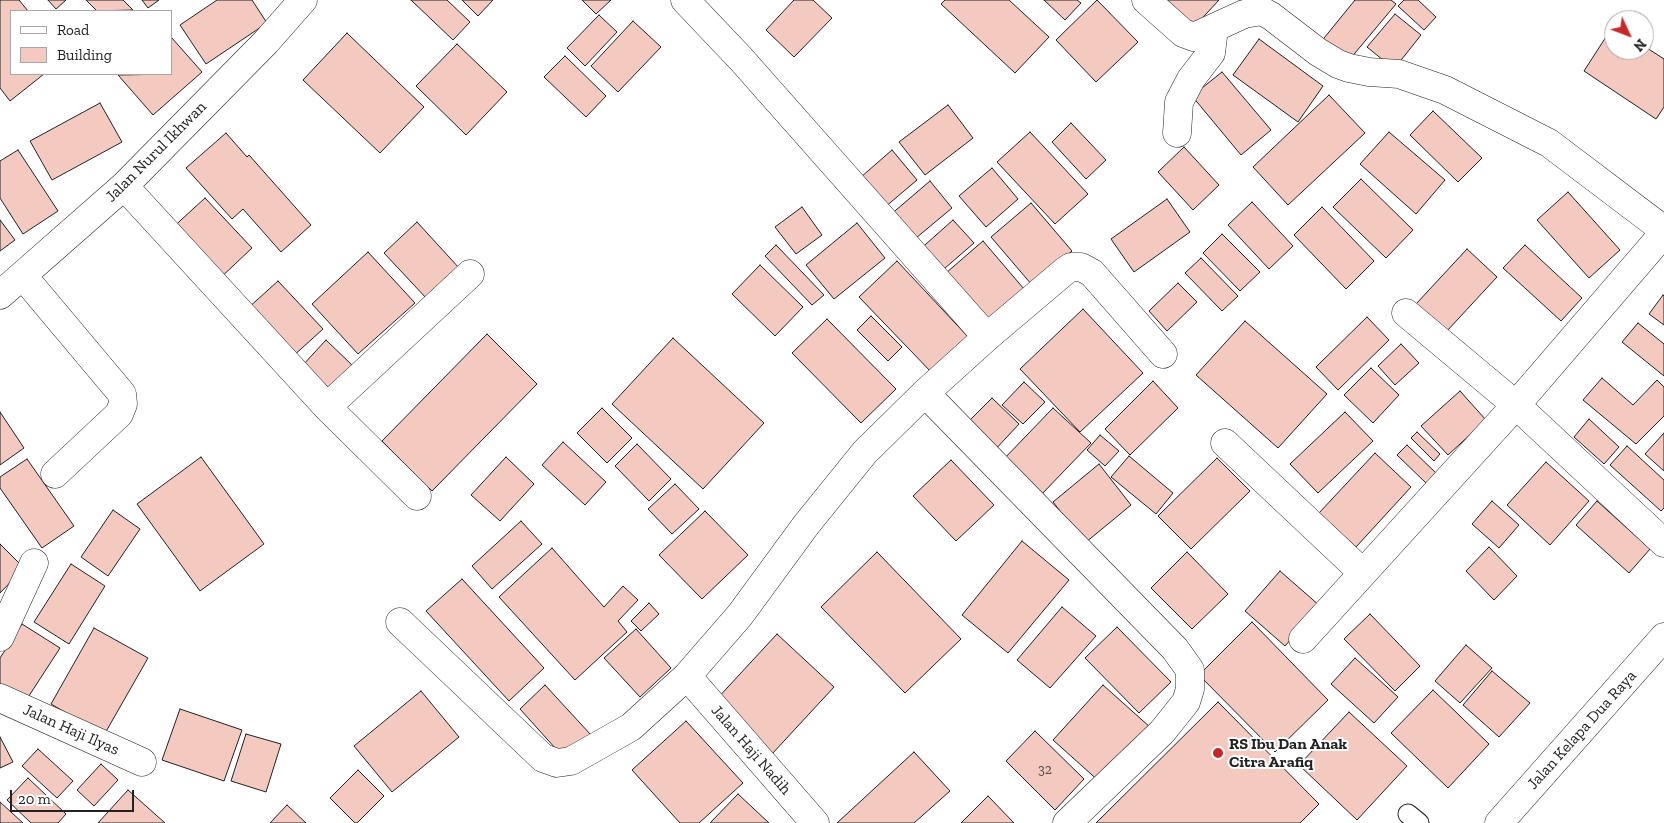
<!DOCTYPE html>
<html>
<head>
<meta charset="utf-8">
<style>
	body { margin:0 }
	#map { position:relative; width:1664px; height:823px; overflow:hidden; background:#fff; font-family:"Zilla Slab",serif }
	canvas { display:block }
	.legend { position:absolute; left:10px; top:10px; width:162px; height:65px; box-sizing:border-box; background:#fff; border:1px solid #a7a7a7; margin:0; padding:6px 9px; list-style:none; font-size:15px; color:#222 }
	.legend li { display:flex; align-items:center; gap:10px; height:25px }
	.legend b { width:25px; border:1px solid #a7a7a7 }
	.north { position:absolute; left:1604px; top:10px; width:50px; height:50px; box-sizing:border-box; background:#fff; border:1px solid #a7a7a7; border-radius:50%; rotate:133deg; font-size:14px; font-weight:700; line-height:20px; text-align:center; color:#222 }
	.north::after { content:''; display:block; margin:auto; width:18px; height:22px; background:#c62828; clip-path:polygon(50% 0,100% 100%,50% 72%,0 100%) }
	.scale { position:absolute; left:10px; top:790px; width:124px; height:22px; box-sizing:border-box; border:2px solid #222; border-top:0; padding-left:6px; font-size:15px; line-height:18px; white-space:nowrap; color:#222; -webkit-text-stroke:4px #fff; paint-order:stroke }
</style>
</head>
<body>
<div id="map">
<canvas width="1664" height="823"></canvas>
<ul class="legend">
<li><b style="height:6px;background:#fff"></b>Road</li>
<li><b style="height:14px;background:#f3c9c0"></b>Building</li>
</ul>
<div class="north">N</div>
<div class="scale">20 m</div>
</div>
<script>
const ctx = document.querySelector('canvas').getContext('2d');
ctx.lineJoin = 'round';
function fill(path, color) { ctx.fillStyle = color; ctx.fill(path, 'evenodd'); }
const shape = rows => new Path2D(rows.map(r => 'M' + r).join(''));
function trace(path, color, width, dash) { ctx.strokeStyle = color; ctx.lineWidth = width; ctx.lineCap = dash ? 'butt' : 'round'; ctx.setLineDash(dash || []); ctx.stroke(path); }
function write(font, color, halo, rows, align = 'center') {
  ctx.font = font + ' "Zilla Slab",serif'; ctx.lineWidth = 4; ctx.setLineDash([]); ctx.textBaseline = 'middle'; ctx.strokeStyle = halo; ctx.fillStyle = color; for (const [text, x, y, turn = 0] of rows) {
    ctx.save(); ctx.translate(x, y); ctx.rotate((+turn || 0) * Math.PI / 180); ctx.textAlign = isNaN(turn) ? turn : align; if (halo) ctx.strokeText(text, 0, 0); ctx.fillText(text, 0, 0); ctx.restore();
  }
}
const building = shape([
	[0,0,19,0,28,11,11,11,11,74,44,74,10,101,0,88,0,0],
	[48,0,66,0,56,9,48,0],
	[86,0,123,0,133,10,97,11,86,0],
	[142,0,159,0,148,8,142,0],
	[217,0,252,0,267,23,206,64,180,25,217,0],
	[411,0,447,0,470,22,453,40,411,0],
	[462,0,493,0,478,16,462,0],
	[582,0,611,0,596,14,582,0],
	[794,0,813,0,832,18,794,57,766,30,794,0],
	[945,0,1009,0,1049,37,1015,73,941,4,945,0],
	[1044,0,1077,0,1081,3,1065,20,1044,0],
	[1097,0,1138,42,1096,82,1056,40,1097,0],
	[1165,0,1219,0,1194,27,1165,0],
	[1355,0,1391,0,1396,4,1345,65,1320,43,1355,0],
	[1404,0,1418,0,1436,17,1424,30,1398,6,1404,0],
	[1395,14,1421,35,1394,69,1367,47,1395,14],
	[599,15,617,32,585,66,567,48,599,15],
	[633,21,661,47,618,92,591,66,633,21],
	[1613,26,1614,50,1644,50,1644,46,1664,59,1664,107,1656,119,1584,71,1613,26],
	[347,33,424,107,380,153,303,80,347,33],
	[171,37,202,72,153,115,118,75,171,74,171,37],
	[1259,39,1323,86,1298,122,1233,75,1259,39],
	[457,44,507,92,466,135,416,86,457,44],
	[565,56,606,96,586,117,544,77,565,56],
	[1222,72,1271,130,1241,155,1192,96,1222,72],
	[1329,95,1365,133,1288,205,1253,167,1329,95],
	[100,103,122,142,52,180,30,141,100,103],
	[948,105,973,138,925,175,899,142,948,105],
	[1433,111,1482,158,1458,182,1410,135,1433,111],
	[1071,123,1106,160,1086,179,1052,142,1071,123],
	[1030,132,1088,194,1055,224,997,162,1030,132],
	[1389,132,1445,180,1416,214,1360,164,1389,132],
	[226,133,247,157,249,155,311,225,281,252,243,209,232,219,186,168,226,133],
	[1184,147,1219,185,1193,210,1158,172,1184,147],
	[18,150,58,211,23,234,0,198,0,161,18,150],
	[892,150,917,180,878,213,853,184,892,150],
	[992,168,1018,199,986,227,959,196,992,168],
	[1361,179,1413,230,1386,258,1333,207,1361,179],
	[930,181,952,208,910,243,889,216,930,181],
	[1568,192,1620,250,1589,278,1537,220,1568,192],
	[205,198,252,248,216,282,169,231,205,198],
	[1167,199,1190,232,1134,272,1111,239,1167,199],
	[1252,202,1293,246,1269,269,1228,225,1252,202],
	[1031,203,1072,251,1032,285,991,237,1031,203],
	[802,207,822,235,796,254,775,227,802,207],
	[1322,207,1374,261,1346,289,1294,235,1322,207],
	[0,220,15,240,0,251,0,220],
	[953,220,974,243,937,275,917,252,953,220],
	[417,222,460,269,427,299,384,253,417,222],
	[857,223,885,258,834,299,806,265,857,223],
	[1222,234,1260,272,1240,291,1203,253,1222,234],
	[983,241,1030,296,993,328,946,273,983,241],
	[776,245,824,295,812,305,765,256,776,245],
	[1525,245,1582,298,1561,321,1503,268,1525,245],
	[1467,249,1497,277,1446,332,1416,304,1467,249],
	[368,252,415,303,358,354,312,304,368,252],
	[1201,258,1238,296,1222,311,1185,273,1201,258],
	[897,261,971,340,934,375,859,297,897,261],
	[760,265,803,307,775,336,732,294,760,265],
	[278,281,323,329,291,358,247,309,278,281],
	[1178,283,1197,302,1167,331,1149,311,1178,283],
	[1663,295,1664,296,1664,325,1649,314,1663,295],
	[1083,309,1143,373,1080,432,1020,369,1083,309],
	[871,316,902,347,888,361,857,330,871,316],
	[1367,317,1389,340,1338,390,1316,367,1367,317],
	[827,319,896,389,861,423,792,353,827,319],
	[1245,321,1327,394,1278,448,1196,375,1245,321],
	[1638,323,1664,344,1664,376,1622,342,1638,323],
	[487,334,537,384,432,491,382,441,487,334],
	[673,338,764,423,703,489,612,404,673,338],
	[326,340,353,366,329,391,302,366,326,340],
	[1401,344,1419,363,1395,385,1378,366,1401,344],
	[1371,368,1399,395,1373,423,1344,395,1371,368],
	[1602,378,1633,405,1657,380,1664,387,1664,416,1636,444,1583,400,1602,378],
	[1153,381,1178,408,1130,455,1105,429,1153,381],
	[1024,382,1045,402,1023,424,1002,405,1024,382],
	[1460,391,1486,420,1448,455,1421,426,1460,391],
	[992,398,1019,424,993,452,965,425,992,398],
	[602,408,632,438,607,463,577,433,602,408],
	[1053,408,1091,443,1040,496,1002,461,1053,408],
	[0,412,24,448,0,465,0,412],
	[1345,412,1373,441,1318,493,1290,464,1345,412],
	[1589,419,1619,447,1604,464,1574,437,1589,419],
	[1417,432,1440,454,1434,461,1411,438,1417,432],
	[1664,433,1664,471,1645,454,1664,433],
	[1100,435,1119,451,1105,466,1087,450,1100,435],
	[563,442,606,482,585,505,542,465,563,442],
	[637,444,671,479,649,501,615,466,637,444],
	[1407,445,1437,474,1427,484,1397,455,1407,445],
	[1627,446,1664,480,1664,508,1661,511,1610,465,1627,446],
	[1375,453,1411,487,1356,547,1319,513,1375,453],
	[1129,456,1173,493,1156,514,1111,477,1129,456],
	[201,457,264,544,200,591,137,504,201,457],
	[506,457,534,484,500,521,471,495,506,457],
	[1217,458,1250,491,1191,549,1158,516,1217,458],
	[27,459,74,526,42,548,0,488,0,477,27,459],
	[951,460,994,505,956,541,913,496,951,460],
	[1546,462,1589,501,1550,545,1507,505,1546,462],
	[1099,464,1131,505,1085,543,1053,502,1099,464],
	[675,484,699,509,672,534,648,509,675,484],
	[1492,501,1519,525,1499,548,1472,524,1492,501],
	[1597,501,1650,549,1629,573,1576,525,1597,501],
	[113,510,140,529,108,576,81,557,113,510],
	[705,511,748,555,702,599,659,555,705,511],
	[521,521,542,544,492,589,472,566,521,521],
	[1022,541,1069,580,1008,653,962,615,1022,541],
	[0,544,24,568,0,593,0,544],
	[1489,547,1517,576,1494,600,1466,571,1489,547],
	[552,548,604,607,623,586,638,600,618,621,627,632,575,680,499,597,552,548],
	[877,552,961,639,905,693,821,607,877,552],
	[1187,552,1228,594,1192,629,1151,588,1187,552],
	[71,564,105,586,69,644,34,622,71,564],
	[1280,571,1320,606,1285,646,1245,611,1280,571],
	[462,579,544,668,509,701,426,611,462,579],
	[649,603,659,614,641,631,631,621,649,603],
	[1062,607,1096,636,1050,688,1017,660,1062,607],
	[1370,614,1420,666,1395,691,1344,639,1370,614],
	[1252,622,1328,700,1275,752,1199,675,1252,622],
	[22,624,60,648,25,702,0,686,0,658,22,624],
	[1117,627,1171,682,1139,713,1085,658,1117,627],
	[94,628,148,658,104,735,51,704,94,628],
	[636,629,671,668,640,697,604,658,636,629],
	[777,634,834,687,772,754,715,701,777,634],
	[1466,645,1492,668,1460,703,1435,681,1466,645],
	[1355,658,1398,697,1374,723,1331,684,1355,658],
	[1492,671,1530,703,1499,737,1463,705,1492,671],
	[545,685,591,735,565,759,520,709,545,685],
	[1103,685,1151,728,1101,783,1053,740,1103,685],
	[1433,690,1489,744,1448,788,1391,733,1433,690],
	[421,691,459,737,392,792,354,746,421,691],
	[1218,702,1319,804,1300,823,1096,823,1218,702],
	[180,709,242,730,224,781,162,760,180,709],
	[1349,712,1407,766,1357,820,1299,765,1349,712],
	[686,721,743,783,699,823,680,823,632,770,686,721],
	[1035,731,1084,779,1055,810,1006,761,1035,731],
	[246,734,281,744,266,792,231,781,246,734],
	[0,737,13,762,0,768,0,737],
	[38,749,73,781,57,798,22,766,38,749],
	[914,752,950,791,914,823,837,823,914,752],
	[101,764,118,780,94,806,77,790,101,764],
	[358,770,384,796,357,823,355,823,330,798,358,770],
	[28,778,66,814,58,823,31,823,7,800,28,778],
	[128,790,165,823,98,823,128,790],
	[738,794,769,823,710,823,738,794],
	[988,796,1014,823,961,823,988,796],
	[0,802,23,823,0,823,0,802],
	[287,805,306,823,270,823,287,805]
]);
fill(building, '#f3c9c0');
trace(building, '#222', 1);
const service = shape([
	[1408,814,1419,823]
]);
const minor = shape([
	[685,0,741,59,987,337],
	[1146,0,1183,33,1194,37,1244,14,1262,11,1271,16,1318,52,1338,64,1349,68,1369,72,1399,74,1445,90,1549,143,1664,230],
	[1177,133,1179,102,1191,79,1211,53,1214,28],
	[124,186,327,407,417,496],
	[23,276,122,394,123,404,119,414,55,474],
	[0,295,124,186,266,42,303,0],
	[1406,313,1516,405,1664,543],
	[925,393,1175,649,1190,670,1190,689,1186,702,1162,732,1067,823],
	[327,407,470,274],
	[1225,443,1363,573],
	[400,622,543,758,557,763,571,761,631,727,687,676,740,615,806,525,865,452,925,393,987,337,1065,271,1071,267,1081,267,1092,273,1163,354],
	[0,637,34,563],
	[1303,639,1516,405,1664,233],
	[687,676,815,823],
	[0,698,142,762]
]);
const secondary = shape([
	[1499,823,1664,637]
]);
trace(service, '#222', 21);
trace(minor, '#222', 29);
trace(secondary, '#222', 29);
trace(service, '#fff', 19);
trace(minor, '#fff', 28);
trace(secondary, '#fff', 28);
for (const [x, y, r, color] of [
	[1218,753,6,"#c62828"]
]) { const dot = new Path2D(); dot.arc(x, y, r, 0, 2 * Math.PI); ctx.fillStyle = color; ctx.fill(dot); trace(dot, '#fff', 2); }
write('14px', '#564c4a', null, [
	["32",1045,770]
]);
write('16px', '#222', '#fff', [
	["Jalan Nurul Ikhwan",156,152,-45],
	["Jalan Haji Ilyas",71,730,24],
	["Jalan Kelapa Dua Raya",1582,730,-48],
	["Jalan Haji Nadih",751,750,49]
]);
write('bold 16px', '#222', '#fff', [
	["RS Ibu Dan Anak",1229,744],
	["Citra Arafiq",1229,762]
], 'left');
</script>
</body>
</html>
